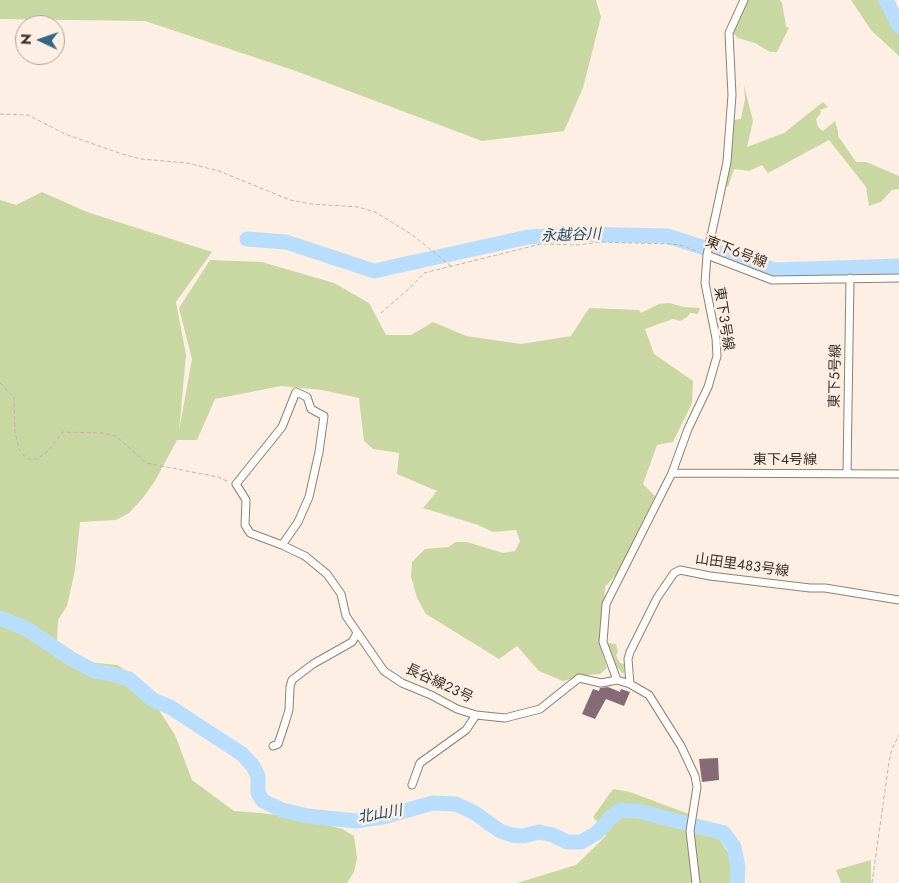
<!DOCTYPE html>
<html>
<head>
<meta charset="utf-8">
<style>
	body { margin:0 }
	#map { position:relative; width:899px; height:883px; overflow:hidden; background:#fdefe3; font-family:Jost,sans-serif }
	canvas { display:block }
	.north { position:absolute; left:15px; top:15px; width:50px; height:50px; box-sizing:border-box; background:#fdefe3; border:1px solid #afa399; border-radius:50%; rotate:273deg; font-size:14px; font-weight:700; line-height:20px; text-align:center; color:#393029 }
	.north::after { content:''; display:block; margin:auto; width:18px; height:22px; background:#356785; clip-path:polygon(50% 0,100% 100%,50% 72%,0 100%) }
</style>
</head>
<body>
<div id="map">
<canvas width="899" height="883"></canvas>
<div class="north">N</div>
</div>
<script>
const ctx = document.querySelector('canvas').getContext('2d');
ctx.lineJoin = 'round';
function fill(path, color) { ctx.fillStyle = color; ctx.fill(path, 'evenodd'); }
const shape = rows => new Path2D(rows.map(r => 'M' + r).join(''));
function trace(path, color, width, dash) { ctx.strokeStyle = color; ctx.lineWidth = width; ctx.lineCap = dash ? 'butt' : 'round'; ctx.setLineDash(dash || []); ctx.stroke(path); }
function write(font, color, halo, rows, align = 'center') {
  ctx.font = font + ' Jost,"Noto Sans JP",sans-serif'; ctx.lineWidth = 5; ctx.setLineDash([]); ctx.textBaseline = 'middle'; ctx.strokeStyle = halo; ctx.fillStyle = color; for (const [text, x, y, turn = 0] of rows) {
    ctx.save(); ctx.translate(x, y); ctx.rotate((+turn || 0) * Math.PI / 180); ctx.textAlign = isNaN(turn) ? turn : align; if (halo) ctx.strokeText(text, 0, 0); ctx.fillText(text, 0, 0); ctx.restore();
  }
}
fill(shape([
	[0,0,596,0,601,17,583,88,564,131,482,141,293,70,145,21,0,19],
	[746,0,780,0,782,3,786,26,789,28,777,52,770,52,755,43,738,38,733,33,733,31],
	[851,0,881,0,882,8,894,29,899,34,899,56,871,30],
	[744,85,753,121,747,147,784,133,823,102,828,107,820,110,821,113,816,119,818,127,823,131,835,121,838,131,838,136,856,162,866,162,899,176,899,189,892,190,881,202,869,206,866,187,829,140,768,173,762,165,749,171,734,169,728,187,725,185,734,120,741,119,745,99],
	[42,192,87,212,212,252,176,302,186,355,179,431,192,359,179,308,210,260,262,262,334,283,369,303,386,335,411,335,433,322,466,336,521,344,571,336,589,308,639,310,641,313,659,304,669,303,684,307,700,308,698,314,690,313,687,317,680,321,673,319,645,329,654,354,693,381,692,403,673,442,657,445,643,484,655,496,618,572,605,587,602,652,607,668,600,674,586,675,563,681,539,671,517,646,499,659,426,614,417,598,411,577,412,562,425,549,448,547,456,542,467,542,503,553,515,551,520,541,516,530,493,532,478,525,423,508,437,491,397,474,399,453,373,449,364,441,359,398,322,390,281,386,215,399,197,440,177,440,155,481,142,499,129,513,116,520,80,522,75,570,67,606,58,620,57,645,64,660,118,665,144,687,175,735,192,780,234,811,261,813,305,819,342,829,354,836,357,858,354,872,347,883,0,883,0,200,16,205],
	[609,643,616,644,618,652,616,655,620,663,624,664,624,673,622,673,618,668,613,659,608,649],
	[613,789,630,792,689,814,688,819,695,819,712,828,743,876,745,883,517,883,576,865,606,836,597,821,593,817],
	[871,860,871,883,841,883,836,870]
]), '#c9d7a2');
trace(shape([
	[886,0,899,26],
	[247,239,286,242,374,271,528,237,581,234,667,236,775,270,899,266],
	[0,618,27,629,70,658,94,671,112,674,129,679,153,700,170,707,242,754,253,766,258,776,258,793,263,801,282,810,308,816,356,821,383,817,433,803,456,804,475,813,500,831,512,835,523,836,539,832,553,835,567,842,581,842,597,833,611,817,621,810,638,811,724,833,734,847,738,867,737,883]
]), '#b9defd', 15);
fill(shape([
	[608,687,620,692,621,689,630,692,624,706,606,699,595,719,582,714,593,689,599,691,600,688],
	[718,758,719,780,702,782,699,759]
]), '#866b76');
const street = shape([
	[707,255,772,280,899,278],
	[672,473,899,474],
	[847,474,850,278],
	[282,545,298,522,309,497,319,452,324,416,311,409,307,397,296,392,282,427,236,484,246,500,245,525,250,533,282,545,305,556,327,574,341,594,346,616,384,671,402,683,431,695,457,709,476,715,505,718,540,709,579,678,601,683,617,680,630,684,649,695,681,746,695,776,697,787,690,831,696,883],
	[617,680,603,642,606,604,672,473,688,429,708,387,717,356,716,338,705,283,707,255,727,162,732,95,729,33,744,0],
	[630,684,628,659,630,652,657,598,674,573,680,570,710,576,810,588,825,588,899,600],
	[273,746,278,744,285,723,289,710,290,687,292,680,313,664,352,642,357,633],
	[412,785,420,763,466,730,476,715]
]);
trace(street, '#947f6d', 9);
trace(shape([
	[0,114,28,115,65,134,122,154,141,159,187,163,219,171,290,200,311,204,358,207,375,212,411,234,451,266],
	[381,313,412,286,424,273,541,244,578,245,599,242,671,244,680,245,699,252],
	[0,383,14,397,15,432,19,449,23,455,29,459,37,459,48,451,63,432,102,433,116,436,146,463,218,477,229,482],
	[872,883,889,762,892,749,899,735]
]), '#c0b4aa', 1, [4, 2.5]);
trace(street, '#fff', 7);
write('14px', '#393029', '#fdefe3', [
	["東下６号線",736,253,21],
	["東下３号線",723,319,81],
	["東下５号線",836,376,-89],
	["東下４号線",785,461],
	["山田里４８３号線",742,566,8],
	["長谷線２３号",439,684,25]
]);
write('italic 15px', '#1d4c6d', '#fdefe3', [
	["永越谷川",571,236,-2],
	["北山川",380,815,-10]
]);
</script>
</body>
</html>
